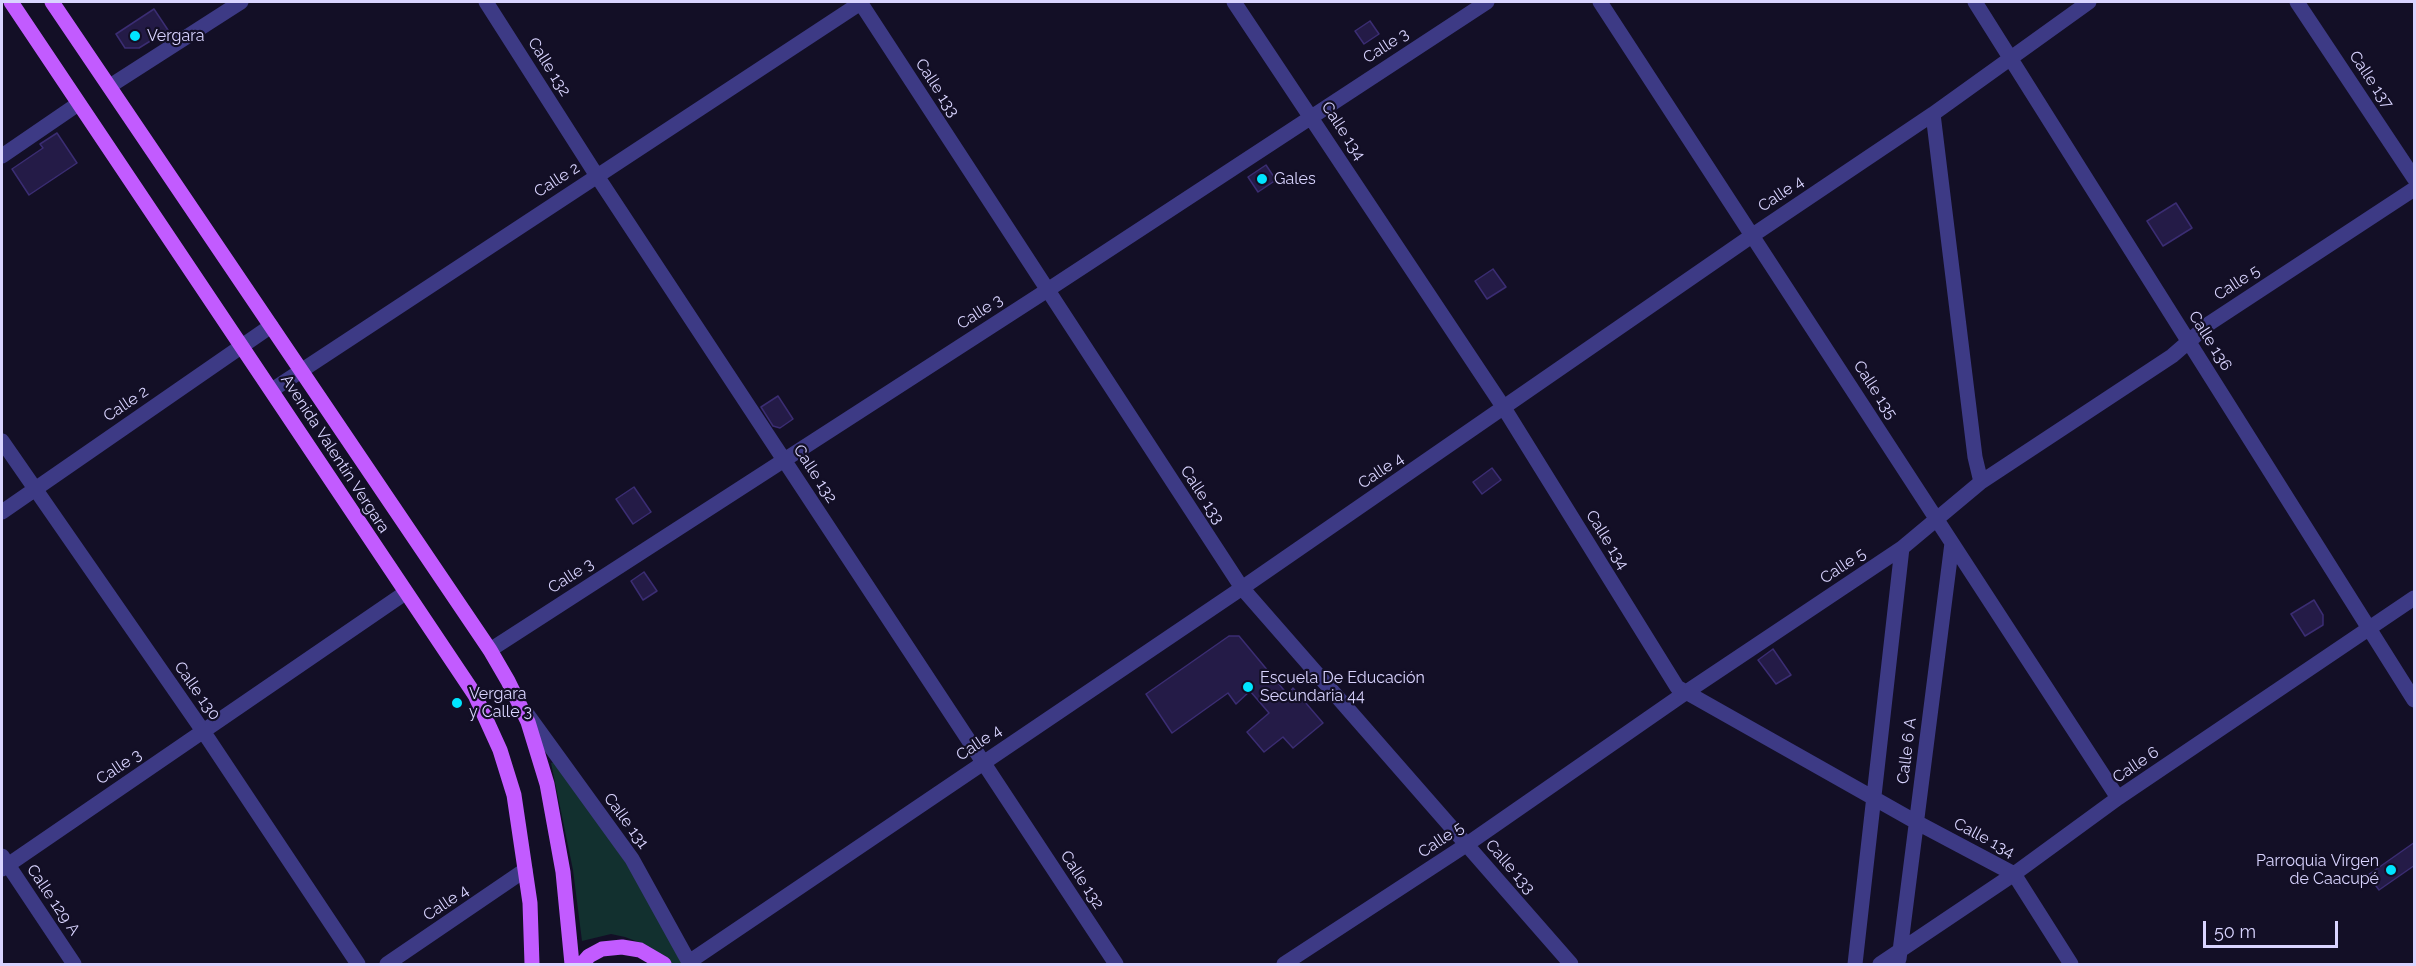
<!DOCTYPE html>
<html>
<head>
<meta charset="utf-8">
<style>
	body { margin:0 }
	#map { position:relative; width:2416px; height:966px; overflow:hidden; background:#130f26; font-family:Raleway,sans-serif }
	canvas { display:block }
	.frame { position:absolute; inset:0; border:3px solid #d9d4ff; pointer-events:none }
	.scale { position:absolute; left:2203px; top:921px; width:135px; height:27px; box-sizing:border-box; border:3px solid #d9d4ff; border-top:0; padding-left:8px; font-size:18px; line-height:21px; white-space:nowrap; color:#d9d4ff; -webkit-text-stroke:4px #130f26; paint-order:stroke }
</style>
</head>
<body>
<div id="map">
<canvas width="2416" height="966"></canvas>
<div class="frame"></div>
<div class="scale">50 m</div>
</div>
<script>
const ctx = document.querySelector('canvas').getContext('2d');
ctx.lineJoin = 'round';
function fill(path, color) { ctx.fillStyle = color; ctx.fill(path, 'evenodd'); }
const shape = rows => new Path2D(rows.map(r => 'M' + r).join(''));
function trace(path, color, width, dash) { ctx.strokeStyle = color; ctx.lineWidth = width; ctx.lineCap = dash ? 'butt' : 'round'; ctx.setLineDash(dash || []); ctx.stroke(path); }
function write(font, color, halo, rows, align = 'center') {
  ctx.font = font + ' Raleway,sans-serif'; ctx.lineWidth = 4.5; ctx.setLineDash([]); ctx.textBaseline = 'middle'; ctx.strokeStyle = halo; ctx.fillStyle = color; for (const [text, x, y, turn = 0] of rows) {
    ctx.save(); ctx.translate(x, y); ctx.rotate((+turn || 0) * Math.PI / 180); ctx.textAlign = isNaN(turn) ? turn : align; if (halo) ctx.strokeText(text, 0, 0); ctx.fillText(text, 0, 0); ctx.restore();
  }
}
fill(shape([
	[557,761,638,881,682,964,671,964,641,943,625,937,611,934,582,941,573,870,551,763]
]), '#12302f');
const building = shape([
	[154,9,168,30,139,48,125,48,116,34,154,9],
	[1370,21,1379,34,1364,44,1355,31,1370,21],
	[57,133,77,163,29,195,12,169,43,148,40,144,57,133],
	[1266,165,1276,180,1258,192,1248,177,1266,165],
	[2176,203,2192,228,2163,246,2147,221,2176,203],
	[1493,269,1506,287,1487,299,1475,281,1493,269],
	[778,396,793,419,780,428,773,426,761,407,778,396],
	[1492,468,1501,480,1482,494,1473,482,1492,468],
	[634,487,651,512,633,524,616,499,634,487],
	[644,572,657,591,643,600,631,581,644,572],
	[2314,600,2323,615,2323,625,2305,636,2291,614,2314,600],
	[1229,636,1239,636,1288,695,1293,688,1323,723,1293,748,1283,737,1264,752,1247,732,1269,713,1250,691,1236,704,1228,693,1172,733,1146,694,1229,636],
	[1773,649,1791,675,1776,684,1758,660,1773,649],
	[2415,842,2415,865,2379,890,2368,875,2415,842]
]);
fill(building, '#241b47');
trace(building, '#3b2d73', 1.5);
trace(shape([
	[486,2,597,176,1116,964],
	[860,2,1242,588,1571,964],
	[1234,2,1504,408,1677,687,1916,822,2014,874,2071,964],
	[1600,2,2118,798],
	[1975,2,2414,700],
	[2297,2,2414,178],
	[110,86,241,2],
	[1933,114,1975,457,1981,482],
	[2,156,78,104],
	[272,390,862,2],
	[2,441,203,731,358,964],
	[2,512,271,326],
	[490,650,1046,291,1487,2],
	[527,714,632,859,690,964],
	[2,856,74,964],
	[2,869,405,593],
	[1899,959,1952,543],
	[689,962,1242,588,1753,235,1933,114,2089,2],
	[387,964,525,870],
	[1284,964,1466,845,1685,693,1902,548,1981,482,2172,356,2210,323,2414,189],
	[1855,964,1902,548],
	[1880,964,2014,874,2118,798,2414,598]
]), '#3d3a85', 15);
trace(shape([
	[11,2,475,695,500,750,514,795,530,903,532,964],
	[52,2,490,650,508,681,528,722,547,784,563,872,572,964],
	[582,964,589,956,602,949,622,947,640,950,664,964]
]), '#c25bff', 15);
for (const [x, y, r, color] of [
	[135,36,6,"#00e5ff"],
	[1262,179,6,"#00e5ff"],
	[1248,687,6,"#00e5ff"],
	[457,703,6,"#00e5ff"],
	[2391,870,6,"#00e5ff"]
]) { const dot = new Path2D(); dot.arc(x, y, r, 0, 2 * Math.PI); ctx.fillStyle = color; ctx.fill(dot); trace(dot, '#130f26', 2); }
write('16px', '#d9d4ff', '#130f26', [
	["Vergara",147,36],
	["Gales",1274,179],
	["Escuela De Educación",1260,678],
	["Secundaria 44",1260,696],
	["Vergara",469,694],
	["y Calle 3",469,712],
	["Parroquia Virgen",2379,861,"right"],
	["de Caacupé",2379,879,"right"]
], 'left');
write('16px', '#d9d4ff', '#130f26', [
	["Calle 3",1386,46,-33],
	["Calle 132",549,67,58],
	["Calle 137",2371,80,56],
	["Calle 133",937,88,57],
	["Calle 134",1343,131,57],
	["Calle 2",557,180,-33],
	["Calle 4",1781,194,-34],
	["Calle 5",2237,283,-33],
	["Calle 3",980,312,-33],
	["Calle 136",2210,341,58],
	["Calle 135",1875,390,57],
	["Calle 2",126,404,-34],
	["Avenida Valentín Vergara",335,454,57],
	["Calle 4",1381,471,-34],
	["Calle 132",815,474,57],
	["Calle 133",1202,495,57],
	["Calle 134",1607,540,58],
	["Calle 5",1843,566,-34],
	["Calle 3",571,576,-33],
	["Calle 130",197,691,55],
	["Calle 4",979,743,-34],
	["Calle 6 A",1907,751,-83],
	["Calle 6",2136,765,-34],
	["Calle 3",119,767,-34],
	["Calle 131",626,821,54],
	["Calle 134",1984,838,28],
	["Calle 5",1441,840,-34],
	["Calle 133",1510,867,49],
	["Calle 132",1082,880,57],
	["Calle 129 A",53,900,56],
	["Calle 4",446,903,-34]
]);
</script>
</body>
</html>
